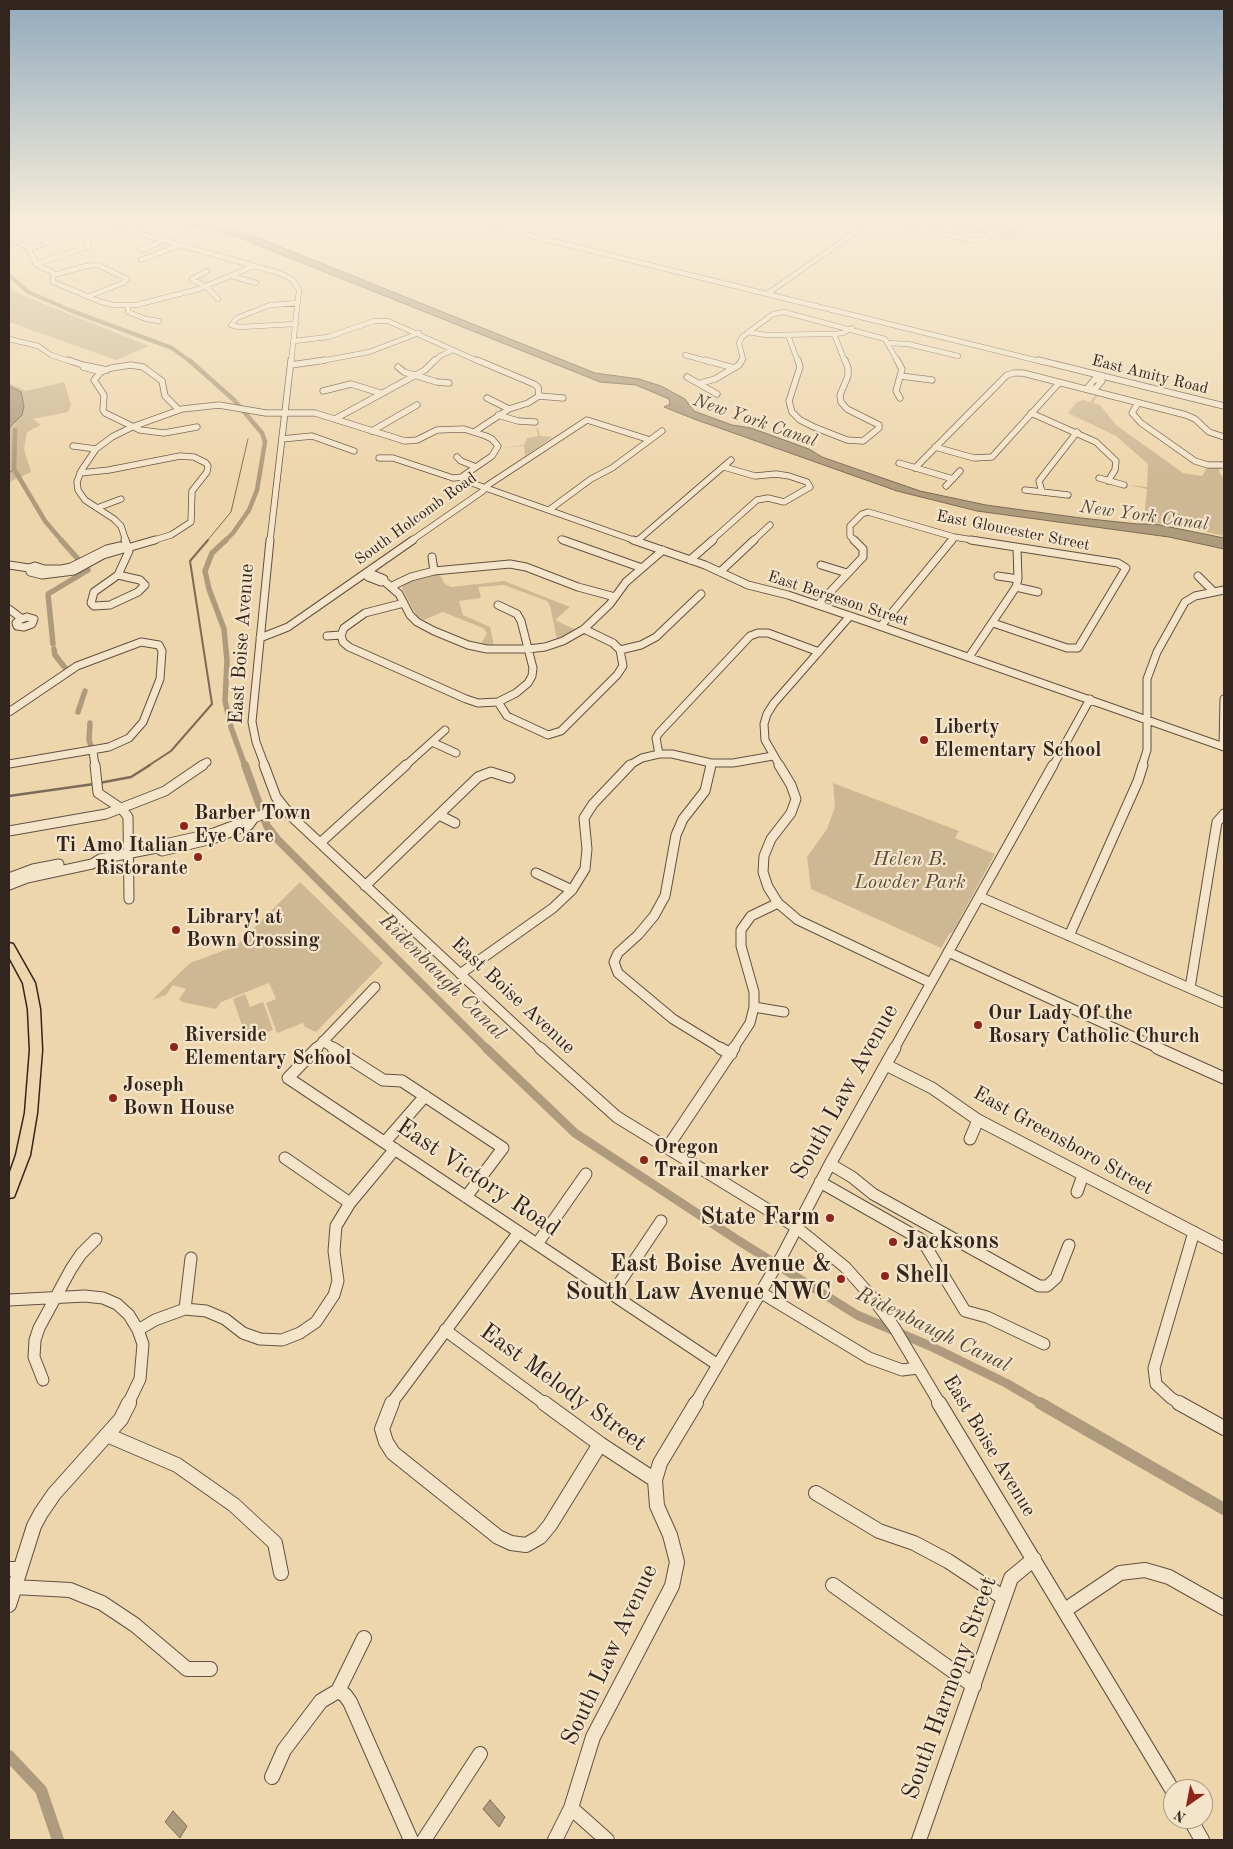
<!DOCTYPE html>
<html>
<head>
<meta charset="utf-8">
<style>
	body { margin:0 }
	#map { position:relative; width:1233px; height:1849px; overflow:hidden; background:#eed6ac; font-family:"Old Standard TT",serif }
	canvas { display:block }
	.frame { position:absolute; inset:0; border:10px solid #32251e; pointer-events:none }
	.north { position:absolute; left:1163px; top:1779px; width:50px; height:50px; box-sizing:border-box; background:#f4e4c9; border:1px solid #a69885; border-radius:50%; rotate:213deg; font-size:14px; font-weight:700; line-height:20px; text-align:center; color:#32251e }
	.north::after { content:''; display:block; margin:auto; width:18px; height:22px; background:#8f2418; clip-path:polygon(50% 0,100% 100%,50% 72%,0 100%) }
</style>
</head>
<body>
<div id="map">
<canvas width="1233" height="1849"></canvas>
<div class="frame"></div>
<div class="north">N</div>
</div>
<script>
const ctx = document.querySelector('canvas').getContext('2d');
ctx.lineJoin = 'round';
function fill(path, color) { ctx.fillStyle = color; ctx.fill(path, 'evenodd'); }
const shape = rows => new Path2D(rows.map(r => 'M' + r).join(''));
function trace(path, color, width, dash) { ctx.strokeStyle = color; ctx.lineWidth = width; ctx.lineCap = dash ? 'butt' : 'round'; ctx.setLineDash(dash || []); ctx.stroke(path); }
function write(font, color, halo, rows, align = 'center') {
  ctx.font = font + ' "Old Standard TT",serif'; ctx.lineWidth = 4.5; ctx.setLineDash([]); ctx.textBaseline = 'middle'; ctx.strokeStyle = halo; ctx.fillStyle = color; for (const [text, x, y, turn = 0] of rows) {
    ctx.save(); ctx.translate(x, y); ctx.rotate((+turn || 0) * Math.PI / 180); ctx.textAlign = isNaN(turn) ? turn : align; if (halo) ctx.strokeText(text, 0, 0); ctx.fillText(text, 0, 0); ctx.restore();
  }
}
fill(shape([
	[937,218,1015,218,1018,220,1012,225,1021,229,1015,241,930,223],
	[9,287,19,294,149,346,116,360,9,322],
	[64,382,71,405,68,412,33,419,41,425,27,432,24,449,31,472,9,482,9,428,15,424,21,392,9,386,9,383,26,391],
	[1096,394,1098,395,1093,403,1100,405,1116,425,1183,473,1202,476,1207,467,1220,468,1219,472,1224,479,1224,536,1184,527,1144,521,1147,489,1129,485,1147,487,1148,464,1116,436,1068,413,1077,402,1083,400,1090,402],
	[536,428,538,428,540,436,553,437,525,456,524,446,503,448,524,445,527,438,538,436],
	[439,573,444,583,451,587,504,581,570,607,555,620,576,630,557,639,550,606,547,601,504,585,478,587,481,598,459,601,463,615,490,627,494,646,481,644,487,633,483,628,443,612,424,620,418,617,412,608,402,588,403,585,417,578],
	[833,783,959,831,955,838,995,854,952,933,950,933,941,948,811,889,807,857,827,829,835,807],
	[300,882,383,963,316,1032,305,1027,303,1023,277,1033,266,1003,276,999,269,983,221,1002,216,1009,182,1002,179,999,186,989,173,985,166,995,152,1000,190,963,236,946],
	[245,994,250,1007,263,1002,273,1030,247,1040,233,999]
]), '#ceb894');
const water = shape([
	[149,218,172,218,236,229,595,373,639,379,661,386,685,399,694,411,732,425,751,428,809,449,822,457,920,491,986,505,1081,518,1137,524,1155,524,1224,538,1224,549,1169,537,977,511,897,491,694,419,664,407,670,404,669,399,636,385,600,382,245,240,214,230,149,218],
	[9,386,21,392,24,406,22,415,9,428,9,386],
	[490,1800,505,1817,499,1827,483,1809,490,1800],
	[173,1811,187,1826,180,1838,165,1822,173,1811]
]);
fill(water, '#ae9a7c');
trace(water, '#7c6b56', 1);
trace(shape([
	[9,473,14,469],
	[207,541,231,512,248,439]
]), '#7c6b56', 1);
trace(shape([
	[148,766,171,751,212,704,190,561,208,540]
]), '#7c6b56', 2);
trace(shape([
	[99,783,131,777,150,765],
	[9,796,94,784]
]), '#7c6b56', 2.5);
trace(shape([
	[9,275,28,292,72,311,172,348,191,362]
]), '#ae9a7c', 4);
trace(shape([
	[189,360,234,400,262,433,265,442,257,490,249,510,233,533,225,541],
	[15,430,14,469,45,521,62,541]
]), '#ae9a7c', 4.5);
trace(shape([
	[61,540,79,560],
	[226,540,212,553,205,571,209,589,224,629,227,661,225,701,231,727,245,766],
	[53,644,48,594,88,570,86,568],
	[54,649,55,655,66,669],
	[78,712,85,691],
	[90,723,89,740,91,746]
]), '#ae9a7c', 5.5);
trace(shape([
	[245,765,267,826,277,839,487,1049]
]), '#ae9a7c', 8);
trace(shape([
	[486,1048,575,1133,736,1239,857,1315,930,1346,1006,1383,1042,1404]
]), '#ae9a7c', 9);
trace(shape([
	[1040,1403,1224,1509],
	[9,1756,41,1790,58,1840]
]), '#ae9a7c', 12);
const minorFar5 = shape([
	[86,218,279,273,292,279,299,290,291,362],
	[223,218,237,222,249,218],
	[459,218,1043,362],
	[858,218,973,240,986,239,991,235,992,232,988,228,968,218],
	[1023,218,1041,222],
	[9,221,60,226,78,232,89,242,88,246,82,249,36,264],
	[9,237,28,248,38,266,53,272,53,282,101,302,114,305,136,305,199,289,254,266],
	[28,248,41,245],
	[140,249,160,242,143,250],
	[141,260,180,245],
	[207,271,192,279,208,288,218,299],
	[54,275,86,266,98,265,127,279,123,283,87,297],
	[231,276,256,283],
	[767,294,874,219],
	[128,305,128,312,146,319,159,321],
	[296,324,239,327,231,325,237,318,270,305,298,303],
	[748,332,766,335,834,334,843,333,852,328],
	[834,334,845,362],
	[788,335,798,362],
	[9,339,38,346,51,355,72,362],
	[294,341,328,337,374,321,388,321,480,362],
	[888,343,908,344,958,356],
	[685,355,710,362],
	[316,362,369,352,419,333],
	[434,362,440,356,453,350],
	[741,362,743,359,739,343,742,337,773,314,784,312,885,339,898,362]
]);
const minorFar4 = shape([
	[68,360,83,365],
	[477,360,534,384,538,387,539,396],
	[705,360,734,368],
	[798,360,800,367,789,401,792,412,800,420,814,427,847,440,863,441,879,428,879,425,847,409,841,402,840,395,848,376,848,368,845,360],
	[897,360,902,369,896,391,900,398],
	[1038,360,1224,406],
	[291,365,325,360],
	[398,367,404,372,437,382,449,383],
	[101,372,83,367,83,365,107,370],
	[901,376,932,380],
	[687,377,717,394],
	[1095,379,1102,381,1095,389,1088,387,1095,379],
	[1099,379,1101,376],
	[701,383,715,379,739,365,742,360],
	[323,391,351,384,380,393],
	[539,396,563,398],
	[487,398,509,409],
	[1138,403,1132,413,1141,423,1195,461,1208,465,1224,465],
	[179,410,165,396,162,381,143,367,131,365,111,368,101,372,94,380,104,395,103,410,105,413,140,430,164,433,197,427],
	[1031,413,1096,442,1116,461,1115,470,1108,481],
	[498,415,518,421,535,422],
	[335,419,425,370,435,360],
	[372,431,417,405],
	[474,432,509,409,528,403,539,396],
	[282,439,312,436,354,451],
	[73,446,96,449],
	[935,447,974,458,992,457,1059,383],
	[457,457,461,461,476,467],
	[379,458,393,458,453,478,463,477],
	[899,463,953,479],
	[915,468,1007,375,1014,373,1023,373,1186,415,1195,419,1209,432,1224,437],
	[80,473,109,470,180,456,194,457,206,463,208,466,207,472,192,491,191,522,171,535,151,541],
	[1099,478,1124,485],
	[946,486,960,471],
	[1025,490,1068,495],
	[1042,492,1039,481,1077,432],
	[97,508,121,499],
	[549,510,591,479,612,468,662,431],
	[561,539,566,541],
	[126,541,121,526,114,519,85,500,78,490,77,482,81,471,96,449,112,437,132,427,182,409,219,405,266,413,315,413,405,441,417,440,437,430,464,429,486,436,492,439,498,446,492,456,463,476,466,481,636,541],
	[270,541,291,360],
	[411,541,483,491,488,485,587,420,647,439],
	[637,541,731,460],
	[711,541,757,500,768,498,784,502,810,487,807,482,789,476,776,474,755,476,724,467],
	[753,541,770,525],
	[855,541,850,536,850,526,862,514,868,512,954,537,979,541],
	[951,541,954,537]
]);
const minorFar3 = shape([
	[563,540,642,568],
	[633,540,705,565,748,585,788,595,865,621,1224,747],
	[971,540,1118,563,1126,568,1078,648,1067,648,993,623],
	[637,541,639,540],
	[128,547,120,546,107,549,71,567,62,569,44,569,35,566,29,568,30,572,42,575,74,571,103,555,155,540],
	[432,557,434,571],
	[690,560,713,540],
	[9,565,29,568],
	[821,565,847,573],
	[720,572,754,540],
	[372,574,384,579,384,581,381,582,368,577,372,574],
	[118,575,140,580,145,585,138,592,110,605,94,606,91,603,94,592,118,575],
	[118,575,129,551,125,540],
	[998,576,1018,579],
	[1198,576,1213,591],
	[384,581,399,594,410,615,417,622,434,631,468,645,487,649,528,649,545,647,563,641,584,629,610,604,626,582,663,550],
	[392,586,411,577,434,571,510,564,526,567,578,587,615,597],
	[1016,587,1038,592],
	[498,605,517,614,521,621,533,668,532,676,528,683,516,693,498,702],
	[818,605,863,557,863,549,854,540],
	[9,609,21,618],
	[27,617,34,619,32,624,24,627,17,626,16,623,19,620,27,617],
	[881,626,952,540],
	[341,635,343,642,349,647,466,699,478,703,498,702,507,716,548,735,561,731,617,675,623,666,620,650,613,643,584,629],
	[341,635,344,628,365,613,404,603],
	[327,636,341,635],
	[260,638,288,627,413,540],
	[620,650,641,645,656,637,701,594],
	[969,657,1016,587,1018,579,1017,548],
	[9,712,77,666,141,642,159,645,162,651,160,679,143,722,129,738,109,747,9,764],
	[432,742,456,753],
	[1223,746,1224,699],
	[93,751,95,766],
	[659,754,672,754,711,763,733,763,773,756],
	[201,766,207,762],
	[265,766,256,742,252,722,270,540],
	[405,766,445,730],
	[628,766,642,758,659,754,656,738,659,733,750,636,758,633,768,633,819,652],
	[710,766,711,763],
	[780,766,765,740,764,724,767,714,774,703,850,616],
	[1053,766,1090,699],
	[1142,766,1147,750,1147,679,1157,652,1185,602,1195,596,1224,590]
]);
const minorFar2 = shape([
	[95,765,98,793,122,809,128,817,129,899],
	[264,765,276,797,292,817,541,1049],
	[711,765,705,791,683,819,676,835,665,896,654,916,638,935,618,953,614,962,618,973,673,1019,722,1049],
	[779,765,791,785,796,799,791,813,771,839,764,856,763,872,768,887,778,903,798,920,931,983],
	[439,815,455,823],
	[254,818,249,825,212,839,162,851,157,848,160,845,214,833,254,818],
	[254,818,283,806],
	[9,831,106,814,165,791,203,765],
	[320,843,406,765],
	[536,873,572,890],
	[9,878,33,869,59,864],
	[9,885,27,878,92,864,100,859,157,848],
	[365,886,478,777,491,772,510,778],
	[980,897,1224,1003],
	[1069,936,1138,781,1143,765],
	[948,952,1160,1049],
	[460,974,553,908,572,890,585,869,587,849,584,818,593,804,630,765],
	[1190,988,1217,822,1224,814],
	[754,1007,784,1012],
	[323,1041,335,1049],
	[316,1049,375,987],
	[733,1049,750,1023,754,1007,754,992,741,946,741,930,751,916,778,903],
	[894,1049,1053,765]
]);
const minorFar1 = shape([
	[317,1048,288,1078,718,1365],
	[333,1048,383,1080,402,1081,503,1148,466,1197],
	[540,1048,617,1117,796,1227,845,1267,871,1296,894,1327,940,1404],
	[720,1048,731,1054],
	[1157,1048,1224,1078],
	[886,1065,932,1088,978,1120,1224,1248],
	[970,1139,978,1120],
	[385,1142,425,1096],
	[667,1148,734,1048],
	[285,1158,350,1203],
	[830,1164,852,1177,873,1194,1039,1286,1047,1286,1056,1278,1069,1245],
	[820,1182,922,1240,965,1311,987,1317,1044,1344],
	[1077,1192,1083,1175],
	[537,1244,586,1174],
	[760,1292,869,1358,902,1370,918,1368],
	[612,1294,661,1221],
	[9,1300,85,1296,103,1298,117,1304,129,1315,138,1330,143,1344,140,1379,128,1404],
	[185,1309,191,1258],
	[138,1330,155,1320,185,1309,206,1311,225,1319,243,1333,260,1339,282,1340,300,1333,316,1322,334,1295,338,1281,334,1251,336,1226,350,1203,395,1149],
	[445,1330,545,1404],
	[43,1380,34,1357,35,1340,39,1328,71,1269,81,1254,96,1239],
	[391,1404,519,1232],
	[695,1404,782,1256,830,1164,895,1048],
	[1181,1404,1171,1398,1156,1384,1154,1368,1194,1232]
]);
const minor = shape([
	[392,1403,382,1429,386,1442,393,1453,498,1537,511,1543,526,1545,540,1537,550,1525,600,1444],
	[544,1403,600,1444,655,1480],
	[939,1403,1173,1791],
	[1179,1403,1224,1428],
	[107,1435,177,1465,234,1505,275,1543,281,1573],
	[816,1493,879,1531,914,1543,948,1561,1004,1598],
	[9,1569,19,1569],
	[833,1585,974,1686],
	[14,1587,70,1590,102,1603,135,1625,187,1669,210,1669],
	[9,1605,34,1526,41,1513,54,1494,121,1419,129,1403],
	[1065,1610,1120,1573,1145,1570,1169,1577,1224,1608],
	[338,1691,364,1638],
	[272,1777,284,1750,321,1701,338,1691,345,1695,350,1702,411,1840],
	[571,1808,607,1840],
	[1190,1819,1202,1840],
	[424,1840,480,1754],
	[555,1840,571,1808,593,1737,672,1586,677,1562,670,1535,657,1506,655,1480,660,1463,696,1403],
	[919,1840,1011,1578,1034,1559]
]);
const major = shape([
	[9,943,13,944,35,983,40,1009,42,1050,37,1113,30,1155,14,1197,9,1198,9,1175,16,1155,25,1113,30,1050,28,1009,23,983,9,957,9,943]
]);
trace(minorFar5, '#615142', 5.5);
trace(minorFar4, '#615142', 7);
trace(minorFar3, '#615142', 9);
trace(minorFar2, '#615142', 11);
trace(minorFar1, '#615142', 13);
trace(minor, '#615142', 16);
trace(major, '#32251e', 3);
trace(minorFar5, '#f4e4c9', 4.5);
trace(minorFar4, '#f4e4c9', 5.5);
trace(minorFar3, '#f4e4c9', 7);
trace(minorFar2, '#f4e4c9', 9);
trace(minorFar1, '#f4e4c9', 11);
trace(minor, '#f4e4c9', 14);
fill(major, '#eed6ac');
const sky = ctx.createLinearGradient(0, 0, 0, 477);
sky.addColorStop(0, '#91aabd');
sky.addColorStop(0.46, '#f7edda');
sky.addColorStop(1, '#f7edda00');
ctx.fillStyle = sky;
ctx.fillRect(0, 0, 1233, 477);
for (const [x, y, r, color] of [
	[924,740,5,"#8f2418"],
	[184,826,5,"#8f2418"],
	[198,857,5,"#8f2418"],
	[176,930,5,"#8f2418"],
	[978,1025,5,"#8f2418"],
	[174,1047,5,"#8f2418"],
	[113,1098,5,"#8f2418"],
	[644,1160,5,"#8f2418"],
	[830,1218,5,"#8f2418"],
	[893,1242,5,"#8f2418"],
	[885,1276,5,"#8f2418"],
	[841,1279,5,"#8f2418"]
]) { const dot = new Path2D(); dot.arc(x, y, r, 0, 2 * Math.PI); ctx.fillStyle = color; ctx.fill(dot); trace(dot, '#f4e4c9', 2); }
write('16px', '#32251e', '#f4e4c9', [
	["East Amity Road",1150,375,14],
	["South Holcomb Road",416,519,-36],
	["East Gloucester Street",1013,531,11],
	["East Bergeson Street",838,599,18]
]);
write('italic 18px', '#57483a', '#f4e4c9', [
	["New York Canal",755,421,19],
	["New York Canal",1144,516,8]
]);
write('20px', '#32251e', '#f4e4c9', [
	["East Boise Avenue",242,644,-86],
	["East Boise Avenue",513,996,43],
	["East Greensboro Street",1063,1141,29],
	["East Boise Avenue",989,1446,59]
]);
write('bold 20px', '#32251e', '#f4e4c9', [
	["Liberty",934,728],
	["Elementary School",934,751],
	["Barber Town",194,814],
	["Eye Care",194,837],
	["Ti Amo Italian",188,846,"right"],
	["Ristorante",188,869,"right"],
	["Library! at",186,918],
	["Bown Crossing",186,941],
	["Our Lady Of the",988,1014],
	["Rosary Catholic Church",988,1037],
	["Riverside",184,1036],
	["Elementary School",184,1059],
	["Joseph",123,1086],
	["Bown House",123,1109],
	["Oregon",654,1148],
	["Trail marker",654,1171]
], 'left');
write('italic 20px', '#594a3c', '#f4e4c9', [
	["Helen B.",910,860],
	["Lowder Park",910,883]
]);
write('italic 21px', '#57483a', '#f4e4c9', [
	["Ridenbaugh Canal",442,977,45],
	["Ridenbaugh Canal",933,1330,26]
]);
write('24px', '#32251e', '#f4e4c9', [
	["South Law Avenue",845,1092,-61],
	["East Victory Road",478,1178,34],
	["East Melody Street",563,1388,36],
	["South Law Avenue",610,1655,-65],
	["South Harmony Street",950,1688,-70]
]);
write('bold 24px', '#32251e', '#f4e4c9', [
	["State Farm",820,1218],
	["Jacksons",903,1242,"left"],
	["East Boise Avenue &",831,1265],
	["South Law Avenue NWC",831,1293],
	["Shell",895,1276,"left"]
], 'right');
</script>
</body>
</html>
